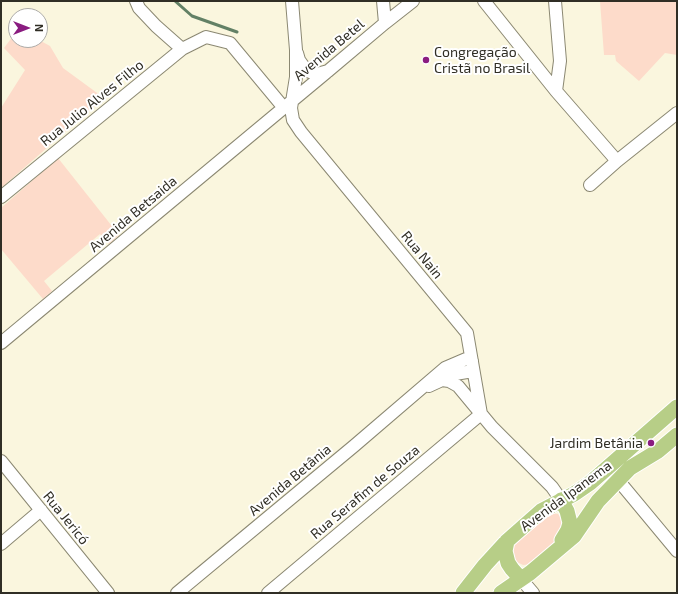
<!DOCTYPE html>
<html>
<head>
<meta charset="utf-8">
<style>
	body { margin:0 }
	#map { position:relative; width:678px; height:594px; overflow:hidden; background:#faf6de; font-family:"Exo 2",sans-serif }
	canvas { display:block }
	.frame { position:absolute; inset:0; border:2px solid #302e25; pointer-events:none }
	.north { position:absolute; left:8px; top:8px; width:40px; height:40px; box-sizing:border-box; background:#fff; border:1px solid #acaba8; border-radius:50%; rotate:90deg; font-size:11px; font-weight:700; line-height:16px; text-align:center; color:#302e25 }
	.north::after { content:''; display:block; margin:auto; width:14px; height:18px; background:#8a1c80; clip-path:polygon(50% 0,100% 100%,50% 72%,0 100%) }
</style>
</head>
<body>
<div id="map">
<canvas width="678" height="594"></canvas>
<div class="frame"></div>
<div class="north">N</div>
</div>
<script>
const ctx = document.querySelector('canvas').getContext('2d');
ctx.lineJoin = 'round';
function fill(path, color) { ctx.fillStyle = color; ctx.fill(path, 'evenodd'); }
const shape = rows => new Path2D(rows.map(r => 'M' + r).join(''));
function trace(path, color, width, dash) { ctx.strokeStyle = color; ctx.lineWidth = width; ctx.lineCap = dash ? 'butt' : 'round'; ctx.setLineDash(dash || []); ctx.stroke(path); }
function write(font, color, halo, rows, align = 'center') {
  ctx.font = font + ' "Exo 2",sans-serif'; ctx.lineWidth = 4; ctx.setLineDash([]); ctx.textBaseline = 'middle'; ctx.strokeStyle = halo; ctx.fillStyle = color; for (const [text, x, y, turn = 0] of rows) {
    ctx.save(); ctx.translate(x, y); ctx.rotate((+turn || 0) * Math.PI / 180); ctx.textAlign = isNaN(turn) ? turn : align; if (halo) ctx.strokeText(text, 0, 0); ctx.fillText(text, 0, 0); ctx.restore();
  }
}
fill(shape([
	[600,1,677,1,677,55,665,53,639,81,616,61,615,55,604,55],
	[16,32,16,40,39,40,50,46,63,68,104,98,1,188,1,108,25,70,4,48],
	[58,158,119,235,109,244,100,234,44,281,52,291,43,299,1,249,1,208],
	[551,513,558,514,563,521,560,537,533,564,523,565,515,561,512,554,514,542,544,515]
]), '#fddbca');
trace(shape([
	[175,1,192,16,237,32]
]), '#628065', 3);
const minor = shape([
	[136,1,139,8,156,26,182,49],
	[292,1,296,50,296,77,291,108,293,120,301,132,467,333,481,414],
	[383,1,385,23],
	[484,1,556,91,617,161],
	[555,1,560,61,556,91],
	[297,53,299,60,304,67,310,72,317,74,328,71],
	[590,185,617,161,677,113],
	[1,197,182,49,206,37,230,43,284,108],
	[1,343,328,71,385,23,413,1],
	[438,379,449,375,473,371],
	[429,386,442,380,449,381,458,386,492,427,552,487,561,500],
	[1,461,108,593],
	[618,480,677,551],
	[1,544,41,510],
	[521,579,533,593],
	[177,593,354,446,445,368,466,359,472,361],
	[268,593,481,414]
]);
const major = shape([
	[561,500,567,511,570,523,568,530,562,540],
	[507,541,505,551,508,563,512,569,521,579],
	[463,593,485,565,507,541,541,511,574,494,590,483,677,407],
	[501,593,530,573,574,536,598,501,630,468,658,451,677,435]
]);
trace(minor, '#8b8872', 14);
trace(major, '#fff', 17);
trace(minor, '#fff', 12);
trace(major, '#b7ce87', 15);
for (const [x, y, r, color] of [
	[426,60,4,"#8a1c80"],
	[651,443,4,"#8a1c80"]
]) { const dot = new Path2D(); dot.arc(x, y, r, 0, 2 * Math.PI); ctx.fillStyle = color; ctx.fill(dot); trace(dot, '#fff', 1.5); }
write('14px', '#302e25', '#fff', [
	["Avenida Betel",329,50,-40],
	["Rua Julio Alves Filho",92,103,-39],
	["Avenida Betsaida",133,214,-40],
	["Rua Nain",422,255,51],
	["Avenida Betânia",290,480,-40],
	["Rua Serafim de Souza",365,492,-40],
	["Avenida Ipanema",566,496,-36],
	["Rua Jericó",66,518,51]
]);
write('14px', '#302e25', '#fff', [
	["Congregação",434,52],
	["Cristã no Brasil",434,68],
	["Jardim Betânia",643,443,"right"]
], 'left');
</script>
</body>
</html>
